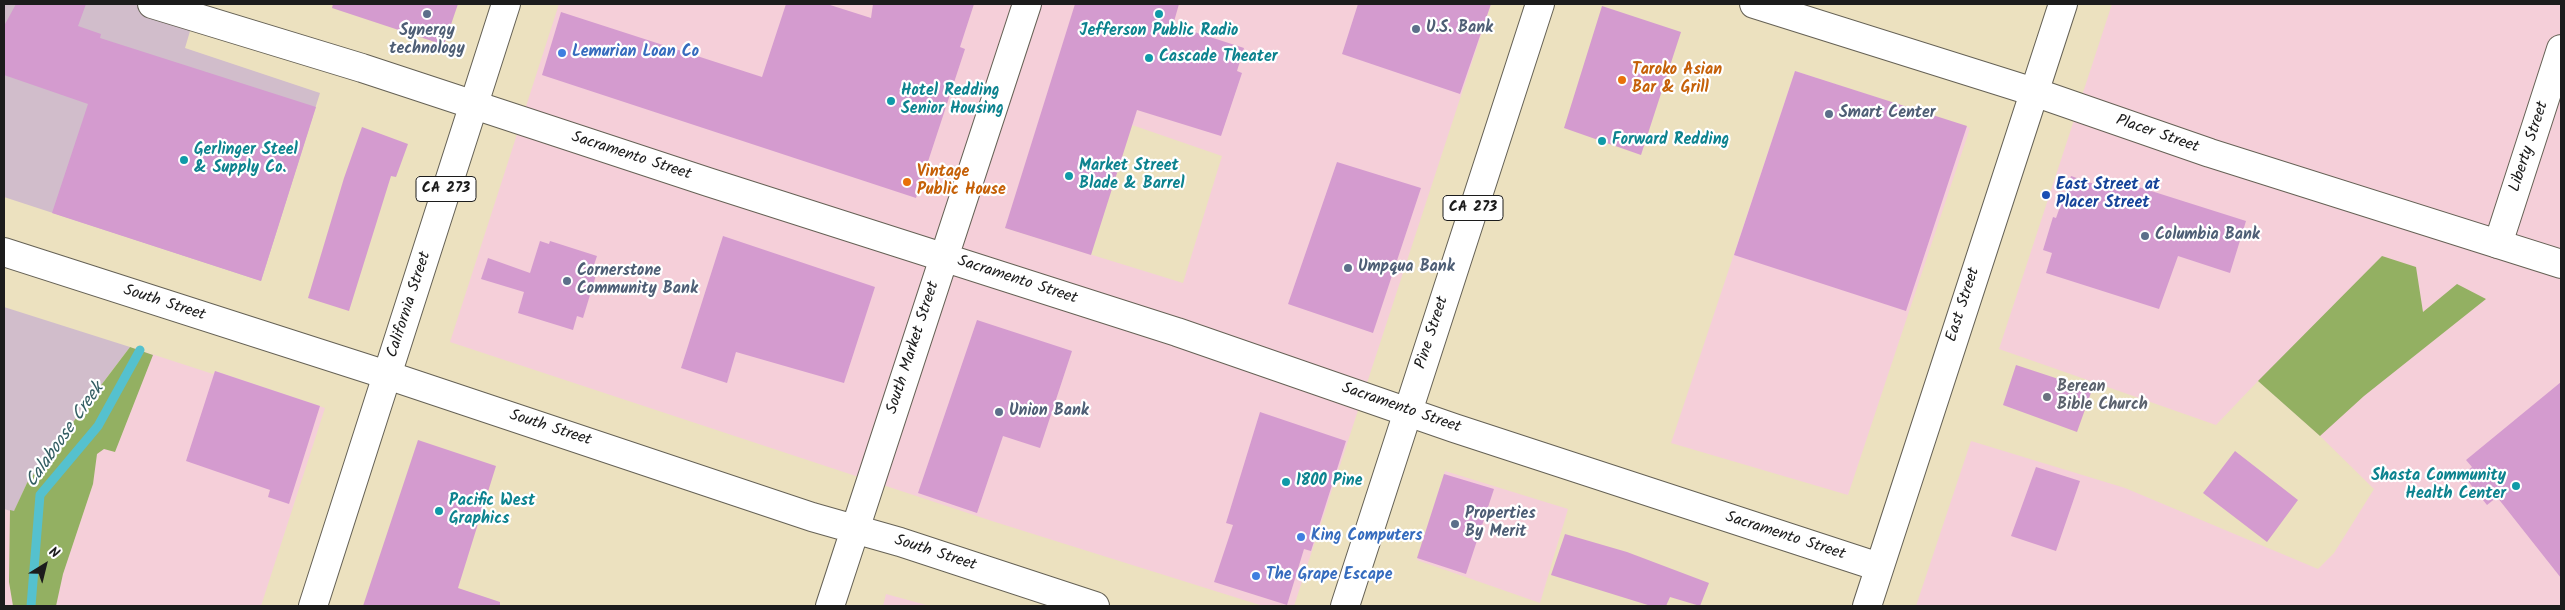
<!DOCTYPE html>
<html>
<head>
<meta charset="utf-8">
<style>
	body { margin:0 }
	#map { position:relative; width:2565px; height:610px; overflow:hidden; background:#ece1bf; font-family:Kalam,sans-serif }
	canvas { display:block }
	.frame { position:absolute; inset:0; border:5px solid #1c1c1c; pointer-events:none }
	.north { position:absolute; left:20px; top:540px; width:50px; height:50px; -webkit-text-stroke:4px #fff; paint-order:stroke; rotate:36deg; font-size:14px; font-weight:700; line-height:20px; text-align:center; color:#1c1c1c }
	.north::after { content:''; display:block; margin:auto; width:18px; height:22px; background:#1c1c1c; clip-path:polygon(50% 0,100% 100%,50% 72%,0 100%) }
</style>
</head>
<body>
<div id="map">
<canvas width="2565" height="610"></canvas>
<div class="frame"></div>
<div class="north">N</div>
</div>
<script>
const ctx = document.querySelector('canvas').getContext('2d');
ctx.lineJoin = 'round';
function fill(path, color) { ctx.fillStyle = color; ctx.fill(path, 'evenodd'); }
const shape = rows => new Path2D(rows.map(r => 'M' + r).join(''));
function trace(path, color, width, dash) { ctx.strokeStyle = color; ctx.lineWidth = width; ctx.lineCap = dash ? 'butt' : 'round'; ctx.setLineDash(dash || []); ctx.stroke(path); }
function write(font, color, halo, rows, align = 'center') {
  ctx.font = font + ' Kalam,sans-serif'; ctx.lineWidth = 4.5; ctx.setLineDash([]); ctx.textBaseline = 'middle'; ctx.strokeStyle = halo; ctx.fillStyle = color; for (const [text, x, y, turn = 0] of rows) {
    ctx.save(); ctx.translate(x, y); ctx.rotate((+turn || 0) * Math.PI / 180); ctx.textAlign = isNaN(turn) ? turn : align; if (halo) ctx.strokeText(text, 0, 0); ctx.fillText(text, 0, 0); ctx.restore();
  }
}
fill(shape([
	[559,4,1491,4,1294,606,1263,606,995,522,450,342],
	[1103,115,1222,156,1183,283,1005,228],
	[2112,4,2561,4,2561,606,1916,606,1971,441,2125,488,2318,569,2334,553,2374,489,2320,436,2258,381,2216,425,1999,349],
	[1795,71,1970,128,1848,495,1671,443],
	[130,347,213,374,215,371,325,408,261,606,4,606,4,509,14,511],
	[1445,471,1568,509,1540,603,1417,560],
	[886,594,930,606,883,606]
]), '#f5cfd9');
fill(shape([
	[4,4,198,4,185,48,320,93,261,281,4,197],
	[4,307,130,347,27,483,14,512,4,509]
]), '#d1bdcb');
fill(shape([
	[2382,256,2416,267,2423,312,2457,284,2486,299,2364,396,2320,436,2258,381],
	[130,347,153,355,115,452,104,449,97,454,93,484,63,574,56,606,13,606,9,582,10,510,14,511,27,483]
]), '#93b062');
trace(shape([
	[31,606,40,495,98,426,140,350]
]), '#55c1ce', 9);
fill(shape([
	[16,4,86,4,78,26,101,34,100,38,316,107,261,281,52,213,88,104,4,75,4,26],
	[333,4,458,4,444,45,332,8],
	[786,4,827,4,871,18,873,4,974,4,960,47,965,49,916,198,542,75,561,12,762,77],
	[1075,4,1179,4,1173,25,1244,48,1237,71,1242,73,1221,136,1137,110,1091,255,1005,228],
	[1358,4,1491,4,1460,94,1342,54],
	[1602,6,1681,32,1641,155,1564,128],
	[1795,71,1967,126,1906,311,1734,255],
	[362,127,408,144,396,177,391,176,349,311,308,298,344,178],
	[1337,162,1421,188,1373,333,1288,304],
	[2071,176,2097,185,2100,178,2125,186,2126,183,2246,221,2230,273,2178,256,2159,309,2046,273,2052,253,2043,250,2053,217,2056,218],
	[723,236,875,287,844,383,736,352,727,383,681,368],
	[540,241,549,244,550,241,597,256,592,271,597,272,583,318,577,316,573,330,518,313,524,292,481,279,488,258,530,273],
	[977,320,1072,351,1040,448,1003,436,977,513,918,493],
	[2016,365,2092,390,2077,432,2003,405],
	[215,371,320,406,289,504,268,497,270,490,186,461],
	[2561,382,2561,578,2497,497,2487,505,2463,475,2472,467,2466,460],
	[1260,412,1346,441,1311,551,1304,549,1287,605,1214,582,1233,525,1226,523],
	[418,440,496,466,458,588,500,602,500,606,363,606],
	[2235,451,2298,500,2267,542,2203,493],
	[2036,467,2080,481,2056,551,2011,536],
	[1444,474,1494,489,1466,574,1417,558],
	[1565,534,1627,552,1709,583,1700,606,1670,597,1666,606,1651,606,1551,575]
]), '#d49bcf');
const minor = shape([
	[152,4,362,68,708,182,1177,332,1454,428,1879,567],
	[2498,244,2561,49],
	[4,252,387,375,812,517,900,542,1095,606],
	[830,606,1027,4],
	[1867,606,2063,4]
]);
const major = shape([
	[1754,4,2034,92,2210,153,2561,264],
	[313,606,506,4],
	[1345,606,1540,4]
]);
trace(minor, '#656155', 30);
trace(major, '#656155', 30);
trace(minor, '#fff', 28);
trace(major, '#fff', 28);
for (const [x, y, r, color] of [
	[427,14,5,"#5c6f8a"],
	[1159,14,5,"#0f9aa8"],
	[1416,29,5,"#5c6f8a"],
	[562,53,5,"#3f7fe0"],
	[1149,58,5,"#0f9aa8"],
	[1622,80,5,"#e8710a"],
	[891,101,5,"#0f9aa8"],
	[1829,114,5,"#5c6f8a"],
	[1602,141,5,"#0f9aa8"],
	[184,160,5,"#0f9aa8"],
	[1069,176,5,"#0f9aa8"],
	[907,182,5,"#e8710a"],
	[2046,195,5,"#1a4fb4"],
	[2145,236,5,"#5c6f8a"],
	[1348,268,5,"#5c6f8a"],
	[567,281,5,"#5c6f8a"],
	[2047,397,5,"#6b7280"],
	[999,412,5,"#5c6f8a"],
	[1286,482,5,"#0f9aa8"],
	[2516,486,5,"#0f9aa8"],
	[439,511,5,"#0f9aa8"],
	[1455,524,5,"#5c6f8a"],
	[1301,537,5,"#3f7fe0"],
	[1256,576,5,"#3f7fe0"]
]) { const dot = new Path2D(); dot.arc(x, y, r, 0, 2 * Math.PI); ctx.fillStyle = color; ctx.fill(dot); trace(dot, '#fff', 2); }
for (const [x, y, w] of [
	[446,189,60],
	[1473,208,60]
]) { const box = new Path2D(); box.roundRect(x - w / 2, y - 12.5, w, 25, 4); ctx.fillStyle = '#fff'; ctx.fill(box); trace(box, '#1c1c1c', 1); }
write('bold 15px', '#1c1c1c', null, [
	["CA 273",446,189],
	["CA 273",1473,208]
]);
write('bold 16px', '#4e5e75', '#fff', [
	["U.S. Bank",1426,29],
	["Synergy",427,32,"center"],
	["technology",427,50,"center"],
	["Smart Center",1839,114],
	["Columbia Bank",2155,236],
	["Umpqua Bank",1358,268],
	["Cornerstone",577,272],
	["Community Bank",577,290],
	["Union Bank",1009,412],
	["Properties",1465,515],
	["By Merit",1465,533]
], 'left');
write('bold 16px', '#0d838f', '#fff', [
	["Jefferson Public Radio",1159,32,"center"],
	["Cascade Theater",1159,58],
	["Hotel Redding",901,92],
	["Senior Housing",901,110],
	["Forward Redding",1612,141],
	["Gerlinger Steel",194,151],
	["& Supply Co.",194,169],
	["Market Street",1079,167],
	["Blade & Barrel",1079,185],
	["Shasta Community",2506,477,"right"],
	["Health Center",2506,495,"right"],
	["1800 Pine",1296,482],
	["Pacific West",449,502],
	["Graphics",449,520]
], 'left');
write('bold 16px', '#366cbe', '#fff', [
	["Lemurian Loan Co",572,53],
	["King Computers",1311,537],
	["The Grape Escape",1266,576]
], 'left');
write('bold 16px', '#c56008', '#fff', [
	["Taroko Asian",1632,71],
	["Bar & Grill",1632,89],
	["Vintage",917,173],
	["Public House",917,191]
], 'left');
write('16px', '#1c1c1c', '#fff', [
	["Placer Street",2157,135,19],
	["Liberty Street",2530,147,-72],
	["Sacramento Street",631,157,18],
	["Sacramento Street",1017,281,18],
	["South Street",164,304,18],
	["California Street",410,305,-72],
	["East Street",1964,305,-72],
	["Pine Street",1433,333,-72],
	["South Market Street",914,348,-72],
	["Sacramento Street",1401,409,19],
	["South Street",550,429,18],
	["Sacramento Street",1785,537,18],
	["South Street",935,554,18]
]);
write('bold 16px', '#164399', '#fff', [
	["East Street at",2056,186],
	["Placer Street",2056,204]
], 'left');
write('bold 16px', '#5b616d', '#fff', [
	["Berean",2057,388],
	["Bible Church",2057,406]
], 'left');
write('italic 18px', '#335e63', '#fff', [
	["Calaboose Creek",66,436,-55]
]);
</script>
</body>
</html>
